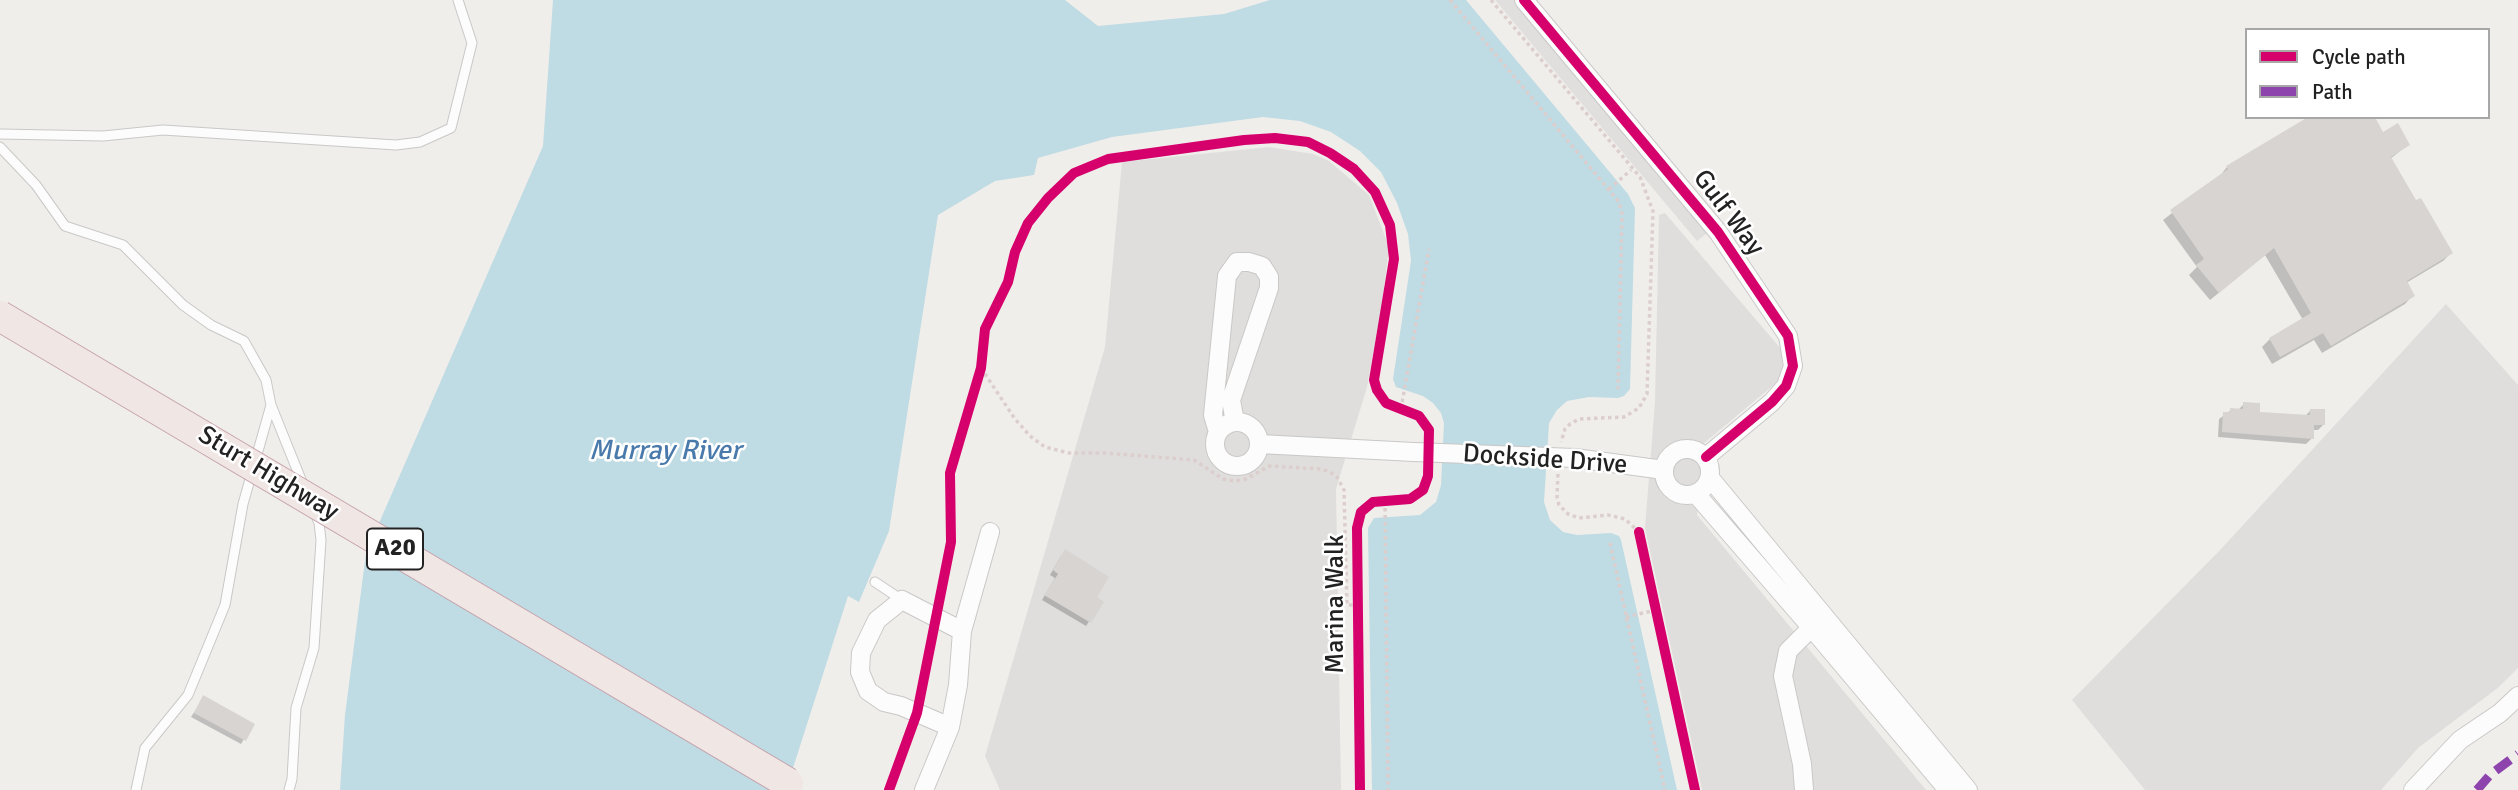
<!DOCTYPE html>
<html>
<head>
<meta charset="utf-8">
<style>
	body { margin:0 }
	#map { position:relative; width:2518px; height:790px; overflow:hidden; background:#f0eeeb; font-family:Signika,sans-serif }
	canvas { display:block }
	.legend { position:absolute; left:2245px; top:28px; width:245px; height:91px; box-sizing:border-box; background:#fff; border:2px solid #a7a7a7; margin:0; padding:9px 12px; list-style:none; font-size:21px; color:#222 }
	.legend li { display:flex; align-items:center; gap:14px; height:35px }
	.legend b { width:35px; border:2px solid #a7a7a7 }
</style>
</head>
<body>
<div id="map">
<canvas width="2518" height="790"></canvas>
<ul class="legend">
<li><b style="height:9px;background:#d6006c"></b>Cycle path</li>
<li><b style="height:9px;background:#8e44ad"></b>Path</li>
</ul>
</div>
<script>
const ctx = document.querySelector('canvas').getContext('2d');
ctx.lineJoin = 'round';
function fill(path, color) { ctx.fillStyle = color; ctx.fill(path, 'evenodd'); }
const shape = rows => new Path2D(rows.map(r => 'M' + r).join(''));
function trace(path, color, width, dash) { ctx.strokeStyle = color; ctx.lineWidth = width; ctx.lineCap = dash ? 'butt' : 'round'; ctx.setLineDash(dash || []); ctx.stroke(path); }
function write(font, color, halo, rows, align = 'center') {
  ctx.font = font + ' Signika,sans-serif'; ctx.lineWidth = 5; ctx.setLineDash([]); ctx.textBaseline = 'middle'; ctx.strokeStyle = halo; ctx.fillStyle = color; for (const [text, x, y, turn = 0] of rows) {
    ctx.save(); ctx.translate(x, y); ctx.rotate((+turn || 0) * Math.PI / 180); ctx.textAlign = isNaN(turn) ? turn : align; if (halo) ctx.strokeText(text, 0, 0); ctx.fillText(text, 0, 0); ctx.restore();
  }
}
fill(shape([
	[1269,147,1313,154,1329,161,1369,195,1389,247,1382,305,1367,387,1336,489,1341,790,1000,790,985,756,1105,347,1122,162],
	[1665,213,1781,349,1783,371,1776,383,1703,444,1697,515,1926,790,1702,790,1645,528,1655,402,1659,215],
	[2446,304,2518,385,2518,668,2499,687,2418,748,2381,790,2145,790,2072,700,2222,548]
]), '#dfdedc');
fill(shape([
	[1495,0,1524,0,1714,228,1697,241]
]), '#e0dfde');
fill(shape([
	[553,0,1065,0,1098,26,1224,14,1270,0,1466,0,1628,194,1635,208,1630,389,1624,396,1618,398,1589,397,1567,401,1557,410,1549,423,1544,502,1550,520,1563,532,1577,535,1611,533,1619,536,1621,540,1677,790,1372,790,1368,528,1374,518,1420,515,1436,502,1441,485,1444,423,1441,413,1433,403,1423,396,1396,387,1393,379,1411,261,1408,234,1397,203,1381,172,1360,151,1331,132,1300,121,1263,117,1112,137,1038,158,1034,175,995,181,938,215,889,531,859,602,848,596,786,790,340,790,345,715,366,553,543,146]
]), '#bfdbe3');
fill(shape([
	[2312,117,2383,134,2408,145,2390,159,2416,203,2451,253,2443,261,2406,283,2413,295,2405,304,2322,353,2314,340,2272,364,2262,347,2270,339,2303,320,2265,255,2210,300,2189,275,2197,267,2163,220,2219,177,2227,167],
	[2244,404,2258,414,2305,416,2311,410,2323,425,2318,430,2312,430,2312,438,2306,444,2218,437,2219,419,2231,410,2238,410],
	[1061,556,1094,598,1102,602,1086,626,1042,600,1055,578,1050,575],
	[204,697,253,724,241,744,191,717]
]), '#0003');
fill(shape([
	[2308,117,2375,117,2383,132,2398,123,2410,145,2391,157,2416,200,2421,198,2453,253,2407,281,2415,296,2331,346,2323,333,2280,357,2269,338,2311,313,2274,248,2219,293,2196,265,2204,259,2170,210,2228,169,2226,166],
	[2243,402,2260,403,2260,412,2310,415,2310,409,2325,409,2325,425,2314,425,2314,439,2222,432,2223,412,2230,412,2230,408,2243,409],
	[1065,549,1109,577,1097,597,1104,602,1091,623,1044,595,1058,574,1053,570],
	[203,695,255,724,246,741,194,713]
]), '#d7d4d2');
const service = shape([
	[0,134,103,136,163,130,396,145,420,142,451,128,472,43,458,0],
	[0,147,36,185,65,226,123,245,183,305,211,325,244,341,266,380,271,405,304,487],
	[875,582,902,600],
	[136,790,145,748,188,695,225,605,243,504,271,405],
	[289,790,292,779,296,708,314,648,321,540,319,523,315,513]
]);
const minor = shape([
	[1524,0,1718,232,1788,336,1793,366,1786,386,1772,402,1706,457],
	'1215 444a22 22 0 1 1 44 0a22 22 0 1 1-44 0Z',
	[1218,432,1213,415,1227,276,1237,262,1249,262,1262,266,1269,277,1269,288,1231,400,1235,422],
	[1259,444,1414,452],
	'1664 472a23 23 0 1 1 46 0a23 23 0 1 1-46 0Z',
	[1575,458,1664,470],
	[1710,478,1968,790],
	[1696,494,1811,627,1948,790],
	[962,631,990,532],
	[924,790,950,727,958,685,962,631,902,600,877,620,861,653,860,672,868,691,884,702,901,706,950,727],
	[1804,790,1802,764,1783,676,1788,651,1819,620],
	[2413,790,2460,740,2500,713,2518,696]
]);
trace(service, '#c9c8c7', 11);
trace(minor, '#c9c8c7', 20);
trace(shape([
	[1450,0,1619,202,1622,214,1618,389],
	[1491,0,1640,177,1653,211,1647,394,1639,408,1624,417,1579,419,1570,424,1565,429,1561,442],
	[1609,189,1631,170],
	[981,368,1015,419,1030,436,1045,447,1069,453,1105,453,1194,460,1223,479,1235,481,1246,479,1269,466,1321,469,1330,472,1337,477,1344,490,1347,605,1358,605],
	[1401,409,1429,249],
	[1558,474,1557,497,1559,505,1568,514,1579,518,1608,515,1625,519,1639,532],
	[1385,501,1388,790],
	[1610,543,1665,790],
	[1626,617,1656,610]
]), '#dccecd', 3.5, [3.5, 3.5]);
trace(service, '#fdfcfc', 9);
trace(minor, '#fdfcfc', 18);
const minorBridge = shape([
	[1414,452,1575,458]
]);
const trunkBridge = shape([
	[0,316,788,783]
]);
trace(minorBridge, '#c9c8c7', 20, []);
trace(trunkBridge, '#c5a2ac', 32, []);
trace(minorBridge, '#fdfcfc', 18);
trace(trunkBridge, '#f0e6e4', 30);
trace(shape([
	[2477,790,2490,775,2518,754]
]), '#8e44ad', 9, [18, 9]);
trace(shape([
	[1524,0,1718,232,1788,336,1793,366,1786,386,1772,402,1706,457],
	[1639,532,1695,790],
	[889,790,917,713,951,542,950,473,981,368,985,329,1008,282,1015,252,1028,223,1048,198,1074,173,1108,159,1244,140,1275,138,1308,142,1330,153,1354,169,1375,192,1390,225,1394,259,1374,380,1377,390,1386,403,1419,416,1429,430,1428,476,1423,490,1410,499,1373,502,1361,512,1357,528,1360,790]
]), '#d6006c', 10);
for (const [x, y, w] of [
	[395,549,56]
]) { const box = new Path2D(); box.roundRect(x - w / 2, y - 20.5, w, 41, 5); ctx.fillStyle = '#fff'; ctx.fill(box); trace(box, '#222', 2); }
write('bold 24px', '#222', null, [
	["A20",395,549]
]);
write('26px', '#222', '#fff', [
	["Gulf Way",1728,213,53],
	["Dockside Drive",1545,460,4],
	["Sturt Highway",268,474,31],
	["Marina Walk",1336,604,-90]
]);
write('italic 28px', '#4a7aab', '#fff', [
	["Murray River",665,452]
]);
</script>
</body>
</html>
